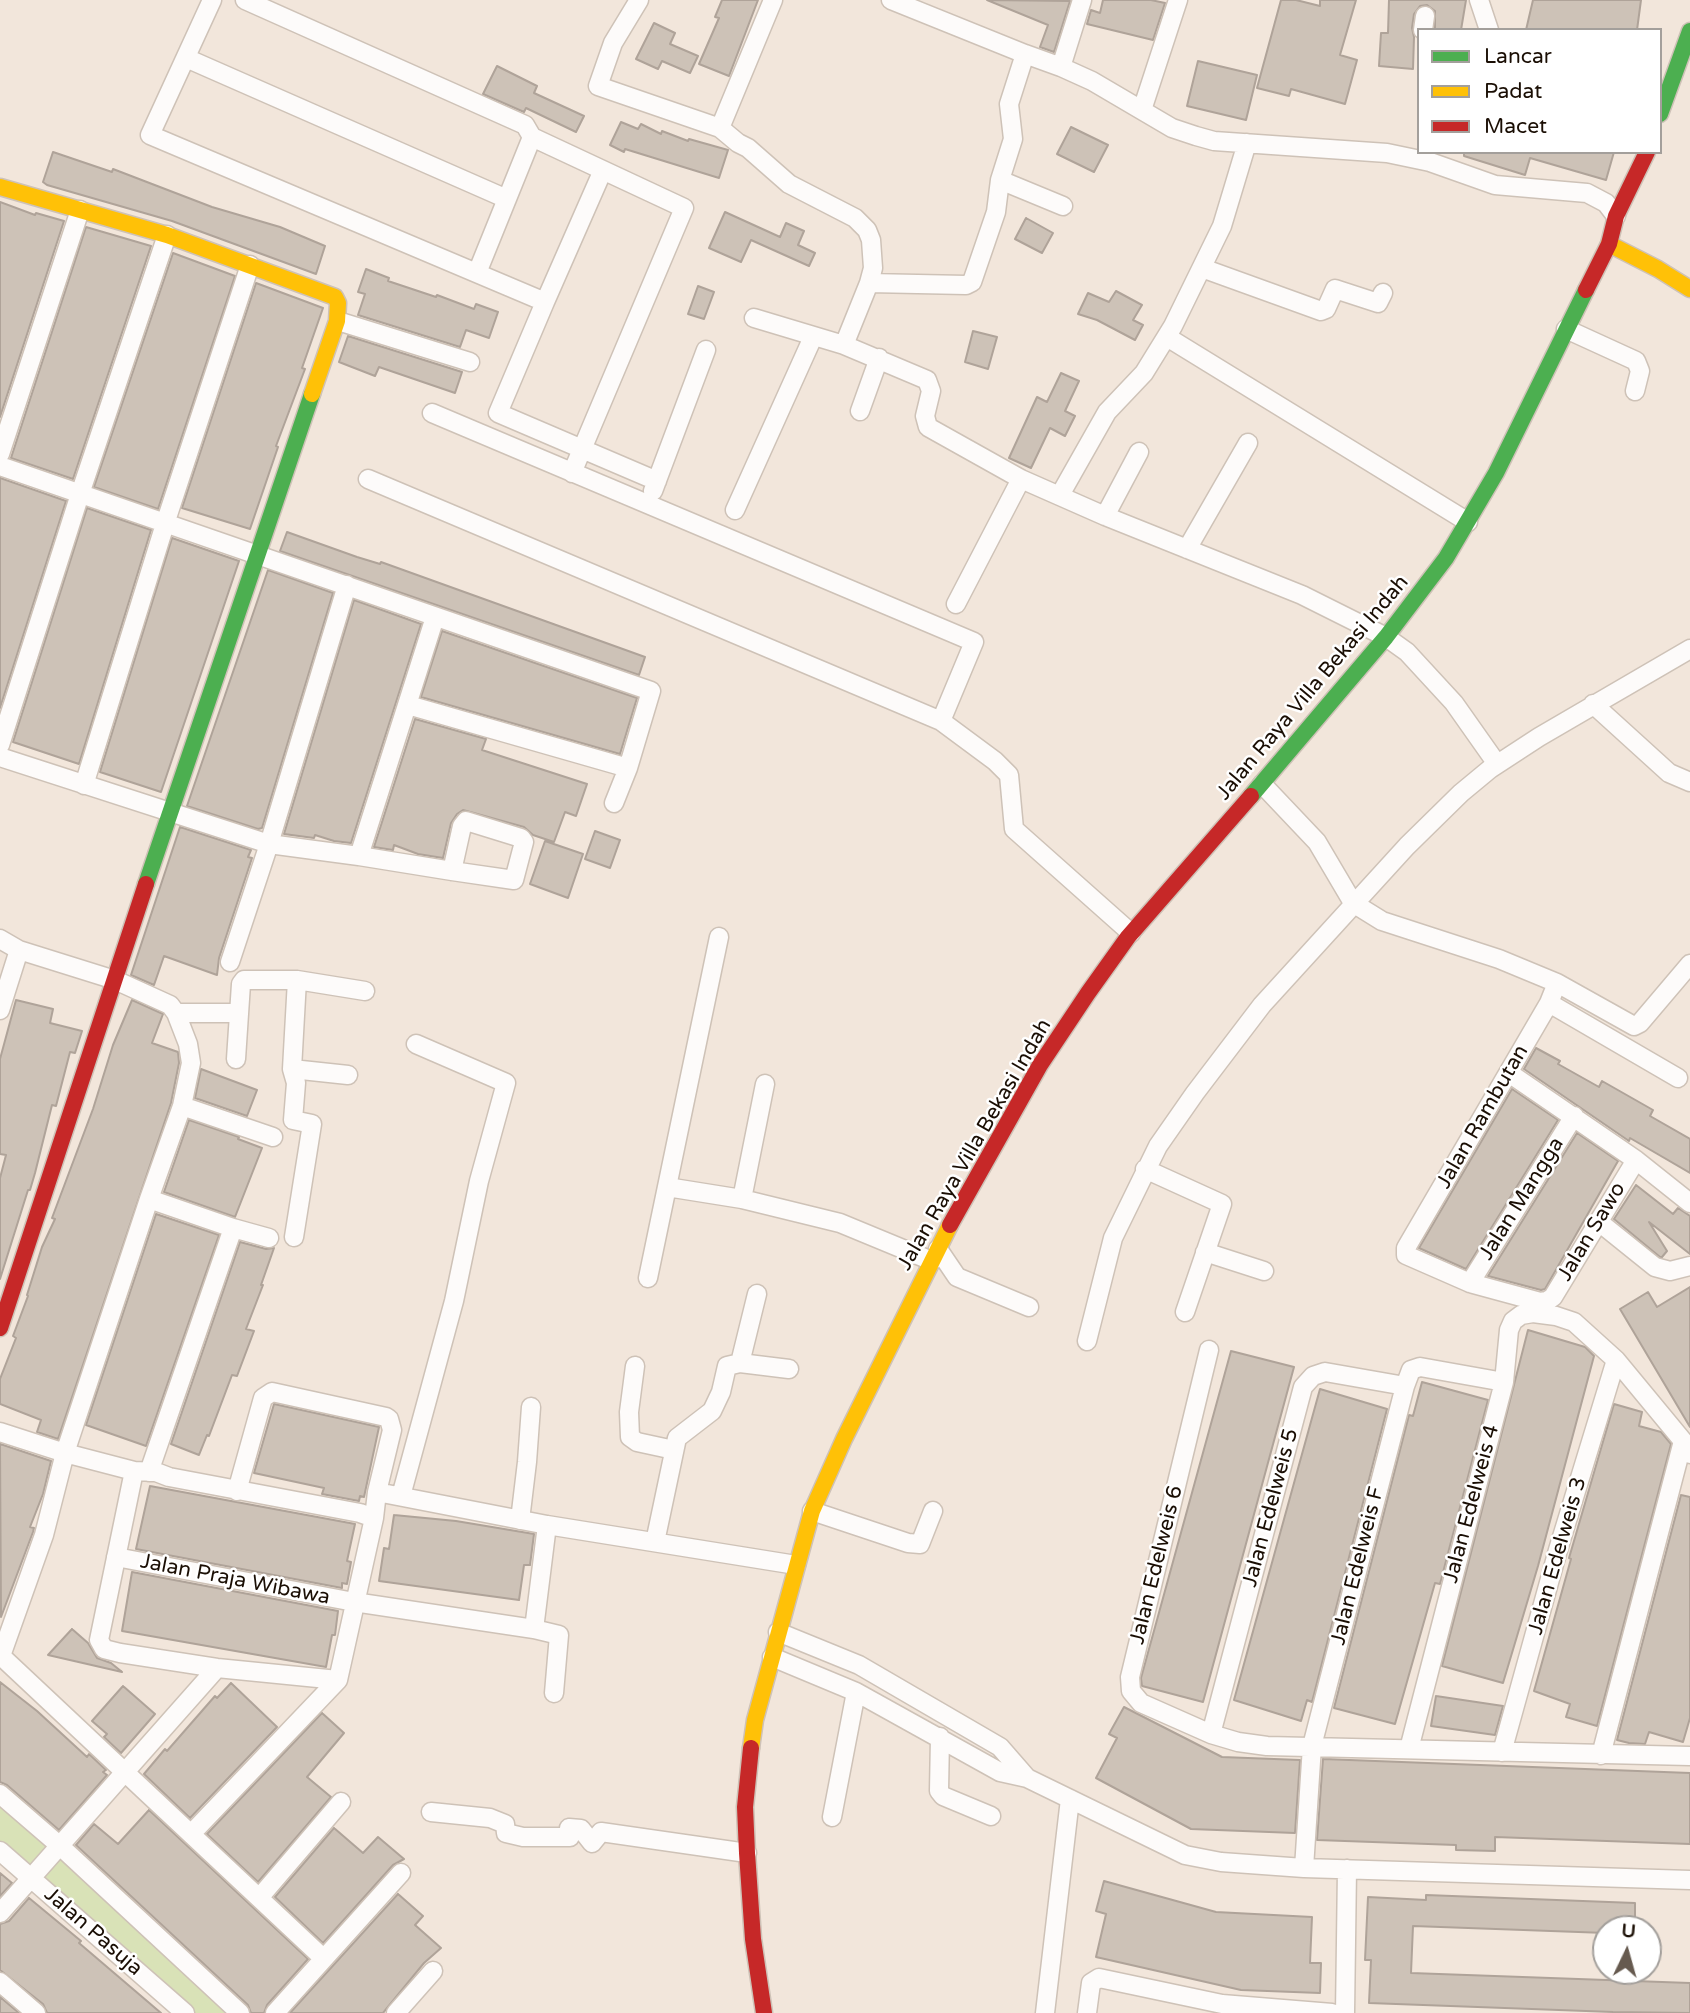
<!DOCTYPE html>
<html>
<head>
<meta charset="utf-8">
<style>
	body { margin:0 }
	#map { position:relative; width:1690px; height:2013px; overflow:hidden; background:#f2e6db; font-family:"Varela Round",sans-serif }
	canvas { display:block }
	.legend { position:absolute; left:1417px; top:28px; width:245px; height:126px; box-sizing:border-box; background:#fff; border:2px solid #a39f9b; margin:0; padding:9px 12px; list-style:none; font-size:21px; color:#1a0e04 }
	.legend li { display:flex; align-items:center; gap:14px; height:35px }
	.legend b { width:35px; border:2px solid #a39f9b }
	.north { position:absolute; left:1592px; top:1915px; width:70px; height:70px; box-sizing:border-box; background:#fff; border:2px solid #a39f9b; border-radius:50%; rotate:5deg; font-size:19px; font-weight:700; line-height:28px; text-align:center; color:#1a0e04 }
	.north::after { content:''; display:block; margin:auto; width:24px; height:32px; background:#665a4f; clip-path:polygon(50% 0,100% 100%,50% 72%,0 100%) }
</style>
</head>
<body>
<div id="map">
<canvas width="1690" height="2013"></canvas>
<ul class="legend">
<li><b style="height:9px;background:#4caf50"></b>Lancar</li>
<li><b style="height:9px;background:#ffc107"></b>Padat</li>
<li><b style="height:9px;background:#c62828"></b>Macet</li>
</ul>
<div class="north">U</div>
</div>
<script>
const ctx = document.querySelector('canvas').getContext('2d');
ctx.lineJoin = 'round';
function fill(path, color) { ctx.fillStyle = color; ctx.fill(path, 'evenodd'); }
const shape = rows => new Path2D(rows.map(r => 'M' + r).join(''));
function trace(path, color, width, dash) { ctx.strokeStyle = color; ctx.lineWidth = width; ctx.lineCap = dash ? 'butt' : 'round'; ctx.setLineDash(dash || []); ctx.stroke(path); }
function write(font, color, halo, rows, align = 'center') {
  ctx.font = font + ' "Varela Round",sans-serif'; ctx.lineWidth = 5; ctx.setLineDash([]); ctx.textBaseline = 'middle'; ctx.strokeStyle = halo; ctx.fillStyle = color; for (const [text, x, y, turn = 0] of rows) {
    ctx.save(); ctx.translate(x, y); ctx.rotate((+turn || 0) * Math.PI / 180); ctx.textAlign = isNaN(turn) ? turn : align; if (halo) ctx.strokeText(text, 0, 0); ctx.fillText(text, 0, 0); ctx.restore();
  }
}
fill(shape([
	[0,1794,240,2013,185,2013,0,1851]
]), '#d9e2b7');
const building = shape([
	[722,0,758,0,729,76,699,64,719,18,715,17,722,0],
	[987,0,1070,1,1054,52,1040,47,1048,25,987,0],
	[1103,0,1151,0,1165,3,1153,40,1087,24,1091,10,1100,13,1103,0],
	[1281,0,1296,0,1320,6,1320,0,1356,0,1340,55,1357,60,1345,104,1291,89,1289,96,1257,88,1281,0],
	[1389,0,1466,0,1461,30,1435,30,1435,11,1427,5,1420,6,1414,14,1412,28,1414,37,1413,69,1379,66,1381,33,1388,33,1389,0],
	[1533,0,1641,0,1637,30,1526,30,1533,0],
	[654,23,675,33,670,44,698,56,690,73,662,61,658,69,636,59,654,23],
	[1198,61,1257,75,1246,120,1187,106,1198,61],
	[497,66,537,86,534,93,584,116,576,132,526,108,524,112,483,94,497,66],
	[621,122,638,129,641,124,661,134,662,131,688,141,689,139,728,150,719,178,625,149,624,152,610,145,621,122],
	[1071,127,1108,145,1094,172,1057,154,1071,127],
	[53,152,112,172,113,169,212,207,280,227,325,246,316,274,172,221,47,185,43,182,53,152],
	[1464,152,1614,152,1606,180,1530,158,1525,175,1464,156,1464,152],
	[0,202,35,215,36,213,64,221,0,417,0,202],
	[725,212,780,237,786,223,804,231,798,245,815,253,809,266,751,240,741,262,709,248,725,212],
	[1026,218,1053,233,1042,253,1015,239,1026,218],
	[86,227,151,246,73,479,11,458,86,227],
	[173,253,235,276,158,509,94,487,173,253],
	[366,269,389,278,388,281,436,297,437,295,474,309,476,304,498,312,489,338,466,330,460,347,358,315,365,294,358,292,366,269],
	[256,283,323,308,302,368,305,369,276,446,278,447,250,529,182,508,256,283],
	[698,286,714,292,704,319,688,314,698,286],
	[1116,291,1142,305,1133,320,1143,325,1135,340,1097,320,1078,314,1088,293,1109,302,1116,291],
	[973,331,997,337,988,369,965,362,973,331],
	[348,336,462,372,455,393,379,367,375,376,339,362,348,336],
	[1061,373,1079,381,1065,411,1075,416,1065,436,1050,428,1031,468,1009,458,1037,397,1047,402,1061,373],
	[0,478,66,501,0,708,0,478],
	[87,508,151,530,79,764,13,742,87,508],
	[287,532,357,557,380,564,381,562,645,657,639,675,280,551,287,532],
	[172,538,239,561,161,792,100,772,172,538],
	[268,570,333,593,262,828,258,829,187,806,268,570],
	[354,600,421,624,351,843,334,841,315,835,314,838,284,834,354,600],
	[442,631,637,698,620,754,421,697,442,631],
	[415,719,486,739,482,750,587,784,576,816,565,812,554,842,533,835,524,827,463,810,457,814,451,823,443,858,418,854,394,845,393,850,374,847,415,719],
	[180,827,251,850,248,857,252,858,219,958,217,975,164,956,154,985,131,975,180,827],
	[595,831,620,840,610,868,585,859,595,831],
	[545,841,583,854,568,898,530,884,545,841],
	[16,1000,53,1009,50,1023,82,1031,75,1053,70,1052,56,1106,52,1105,35,1173,30,1190,28,1190,0,1279,0,1178,6,1155,0,1154,0,1059,16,1000],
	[132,1000,163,1014,152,1043,178,1052,179,1063,171,1103,58,1439,37,1432,41,1420,0,1404,0,1379,16,1338,13,1336,28,1296,27,1295,42,1247,55,1219,52,1218,93,1109,113,1045,132,1000],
	[1536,1048,1560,1061,1558,1064,1599,1087,1602,1081,1653,1110,1650,1116,1690,1139,1690,1173,1630,1138,1629,1141,1524,1069,1536,1048],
	[201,1069,257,1090,247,1116,195,1098,201,1069],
	[1512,1089,1558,1120,1466,1269,1419,1248,1512,1089],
	[189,1120,239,1137,238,1139,262,1148,235,1217,164,1192,189,1120],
	[1577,1133,1618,1161,1545,1289,1541,1290,1488,1276,1577,1133],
	[1636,1185,1673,1214,1678,1208,1690,1216,1690,1254,1649,1222,1667,1251,1662,1257,1660,1257,1614,1219,1636,1185],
	[156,1214,219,1235,146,1446,86,1425,156,1214],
	[240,1242,266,1249,274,1248,261,1285,263,1285,246,1329,254,1331,237,1376,232,1375,209,1436,207,1435,199,1455,171,1444,240,1242],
	[1690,1287,1690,1427,1620,1309,1648,1292,1657,1307,1690,1287],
	[1528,1330,1585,1347,1594,1356,1538,1566,1503,1683,1442,1666,1528,1330],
	[1231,1351,1294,1367,1203,1702,1142,1686,1141,1678,1231,1351],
	[1422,1382,1488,1400,1440,1584,1435,1583,1395,1724,1334,1708,1409,1415,1413,1416,1422,1382],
	[1320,1389,1387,1409,1312,1702,1307,1700,1301,1721,1234,1700,1320,1389],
	[274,1404,379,1427,364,1497,360,1496,359,1501,322,1494,324,1488,254,1473,274,1404],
	[1614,1404,1642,1412,1639,1426,1661,1432,1671,1444,1597,1726,1566,1717,1570,1704,1534,1691,1571,1559,1569,1558,1614,1404],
	[0,1444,51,1461,43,1494,30,1527,34,1528,33,1532,1,1617,0,1444],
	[150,1486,355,1524,347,1561,351,1562,347,1584,342,1583,342,1588,136,1549,150,1486],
	[1681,1495,1690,1497,1690,1718,1683,1742,1649,1732,1645,1744,1629,1743,1617,1740,1681,1495],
	[394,1515,456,1521,534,1534,530,1565,524,1565,519,1600,379,1581,384,1548,389,1549,394,1515],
	[132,1572,338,1611,335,1635,332,1635,326,1667,122,1631,132,1572],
	[72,1629,88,1643,97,1658,111,1663,122,1672,48,1655,72,1629],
	[0,1682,37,1711,87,1757,89,1754,106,1770,103,1772,107,1775,59,1830,7,1785,0,1782,0,1682],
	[231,1683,277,1727,190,1818,144,1774,165,1749,167,1751,215,1696,217,1698,231,1683],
	[123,1686,155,1714,121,1753,104,1737,107,1734,92,1721,123,1686],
	[1436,1696,1503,1706,1495,1735,1431,1726,1436,1696],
	[1124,1707,1222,1757,1300,1760,1295,1833,1191,1829,1096,1778,1117,1738,1109,1734,1124,1707],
	[322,1713,344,1733,307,1777,331,1797,258,1882,207,1834,322,1713],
	[1323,1759,1690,1773,1690,1844,1495,1837,1495,1851,1456,1850,1456,1845,1317,1840,1323,1759],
	[149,1810,308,1959,267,2005,264,2013,251,2013,248,2005,76,1845,94,1824,118,1844,149,1810],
	[334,1828,363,1853,378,1837,404,1859,393,1865,323,1943,275,1897,334,1828],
	[0,1873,12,1883,0,1896,0,1873],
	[1104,1881,1216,1912,1312,1917,1310,1963,1321,1963,1320,1993,1241,1990,1096,1957,1106,1914,1096,1911,1104,1881],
	[398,1894,423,1916,415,1925,441,1948,424,1963,383,2013,290,2013,398,1894],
	[1426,1895,1635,1903,1635,1929,1606,1929,1606,1933,1413,1926,1411,1973,1690,1983,1690,2013,1613,2012,1369,2003,1371,1960,1365,1960,1368,1897,1426,1900,1426,1895],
	[29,1898,81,1941,79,1943,161,2013,47,2013,43,2004,0,1970,0,1924,9,1921,29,1898],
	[0,1997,19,2013,0,2013,0,1997]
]);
fill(building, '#cdc2b7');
trace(building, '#afa399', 2);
const street = shape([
	[212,0,150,135,545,302,603,170],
	[245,0,525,125,532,137,684,208,572,473],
	[639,0,613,43,598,86,720,128,738,143,748,148,789,184,855,218,867,230,871,240,873,268,869,283],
	[891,0,1025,54,1061,67,1092,81,1172,128,1196,136,1214,141,1387,153,1430,162,1495,185,1587,193,1606,203,1616,216],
	[1479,0,1489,30],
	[1423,30,1425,16],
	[1025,54,1009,104,1013,139,1000,180,1063,206],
	[186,58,507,199],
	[1061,67,1082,0],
	[1142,110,1178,0],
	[720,128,773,0],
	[1202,268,1321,311,1326,309,1335,289,1378,303,1383,293],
	[477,273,532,137],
	[545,302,498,413,657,481],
	[754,318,844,345,927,380,931,391,925,416,928,427,1021,479,1105,516,1302,595,1386,637,1407,652,1454,703,1497,764],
	[341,322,470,362],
	[1566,329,1636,361,1640,371,1635,391],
	[1167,337,1468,522],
	[844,345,869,283,966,285,972,282,996,212,1000,180],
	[860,411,879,358],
	[432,413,974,642,941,721],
	[0,454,80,210],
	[0,466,651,691,628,768,614,803],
	[368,479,941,721,995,761,1009,775,1014,829,1131,933],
	[653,491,706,350],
	[1060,495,1107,412,1144,373,1173,326,1222,226,1247,143],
	[735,510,813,337],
	[1105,516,1139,452],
	[1187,549,1248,443],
	[956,604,1021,479],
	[1593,704,1669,773,1690,782],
	[408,705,628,768],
	[0,745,80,494,167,235],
	[0,757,269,844,359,856,452,871,514,880,524,842,521,838,466,821,462,826,452,871],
	[1262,784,1317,842,1353,903,1382,921,1499,959,1557,983,1634,1026,1640,1023,1690,964],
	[84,785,165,524,250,265],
	[359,856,435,617],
	[0,939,19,950,115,980,170,1005,176,1013,188,1044,191,1063,182,1106,149,1199,65,1453,44,1535,1,1656],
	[230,962,269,844,347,585],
	[1557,983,1549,1003,1406,1248,1406,1255,1470,1283,1540,1302,1547,1301,1553,1297,1636,1160],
	[1549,1003,1678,1078],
	[0,1010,19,950],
	[176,1013,239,1013],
	[236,1059,241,984,244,980,297,980,365,991],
	[292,1069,348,1075],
	[1509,1073,1636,1160,1690,1203],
	[182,1106,273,1137],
	[1145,1169,1222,1204,1185,1312],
	[667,1187,742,1199,840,1223,932,1261],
	[149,1199,233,1228,149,1472],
	[742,1199,765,1084],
	[1599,1222,1655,1267,1670,1271,1690,1266],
	[233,1228,269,1238],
	[294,1237,312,1124,293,1120,296,1083,292,1069,297,980],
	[938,1249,957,1277,1029,1307],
	[1205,1252,1264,1271],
	[648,1278,719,937],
	[1470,1283,1574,1116],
	[1087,1341,1113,1238,1158,1146,1195,1093,1262,1005,1407,846,1461,793,1490,769,1539,737,1690,649],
	[1209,1350,1130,1677,1131,1691,1141,1703,1211,1734,1238,1742,1267,1746,1690,1756],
	[740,1363,789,1369],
	[635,1366,629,1412,630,1437,637,1442,674,1450],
	[0,1432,65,1453,134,1471,156,1472,169,1477,360,1513,374,1518,377,1492,547,1525,796,1565],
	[134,1471,99,1640,104,1649,120,1653,217,1668,338,1680],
	[237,1491,263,1398,272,1392,386,1417,389,1419,392,1430,377,1492],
	[401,1496,454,1301,479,1181,506,1083,416,1044],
	[812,1511,908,1543,920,1544,933,1511],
	[520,1520,527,1462,531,1407],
	[655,1542,677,1438,712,1411,721,1392,727,1366,740,1363,757,1294],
	[116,1557,354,1602,534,1629,547,1525],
	[534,1629,559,1635,554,1693],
	[778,1632,859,1665,1000,1747,1027,1778],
	[0,1655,323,1958],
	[772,1657,856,1692,1000,1772,1027,1778,1185,1855,1221,1862,1304,1868,1690,1880],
	[1211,1734,1303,1387,1313,1376,1325,1372,1405,1386],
	[940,1737,939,1791,943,1796,991,1816],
	[1409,1749,1504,1382,1509,1330,1513,1321,1521,1315,1533,1313,1556,1316,1574,1322,1616,1360,1683,1441,1690,1454],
	[1502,1752,1558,1550,1616,1360],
	[1601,1755,1683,1441],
	[0,1794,59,1845,240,2013],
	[431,1812,490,1818,505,1824,506,1833,523,1837,570,1837,569,1828,581,1829,592,1843,601,1832,747,1853],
	[832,1817,856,1692],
	[191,1834,338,1680,374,1518],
	[0,1851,185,2013],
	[1304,1868,1312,1746,1405,1386,1411,1370,1420,1367,1504,1382],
	[259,1898,341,1802],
	[0,1913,217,1668],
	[0,1982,36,2013],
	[275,2013,401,1873],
	[396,2013,433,1971],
	[1045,2013,1070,1799],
	[1087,2013,1091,1983,1099,1978,1222,2004,1332,2013],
	[1345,2013,1347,1869]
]);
const fast = shape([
	[1660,114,1690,31],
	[1251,796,1386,637,1446,558,1496,473,1586,290],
	[146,884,312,394]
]);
const slow = shape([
	[0,187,167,235,335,297,338,303,337,321,312,394],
	[1609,244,1658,269,1690,289],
	[751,1748,755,1720,812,1511,844,1439,950,1225]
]);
const jam = shape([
	[1586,290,1609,244,1616,216,1647,152],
	[950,1225,1040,1065,1088,993,1128,937,1251,796],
	[0,1328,146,884],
	[751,1748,745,1807,747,1853,753,1939,764,2013]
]);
trace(street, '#cec2b7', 21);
trace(fast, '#cec2b7', 19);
trace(slow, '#cec2b7', 19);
trace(jam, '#cec2b7', 19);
trace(street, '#fdfbfa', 18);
trace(fast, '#4caf50', 16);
trace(slow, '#ffc107', 16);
trace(jam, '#c62828', 16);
write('21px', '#1a0e04', '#fff', [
	["Jalan Raya Villa Bekasi Indah",1313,688,-50],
	["Jalan Rambutan",1483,1117,-60],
	["Jalan Raya Villa Bekasi Indah",975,1145,-60],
	["Jalan Mangga",1522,1199,-58],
	["Jalan Sawo",1592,1232,-59],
	["Jalan Edelweis 4",1472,1504,-75],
	["Jalan Edelweis 5",1271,1508,-75],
	["Jalan Edelweis 3",1558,1556,-74],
	["Jalan Edelweis 6",1157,1565,-76],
	["Jalan Edelweis F",1358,1566,-76],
	["Jalan Praja Wibawa",235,1580,11],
	["Jalan Pasuja",93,1932,41]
]);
</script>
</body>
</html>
